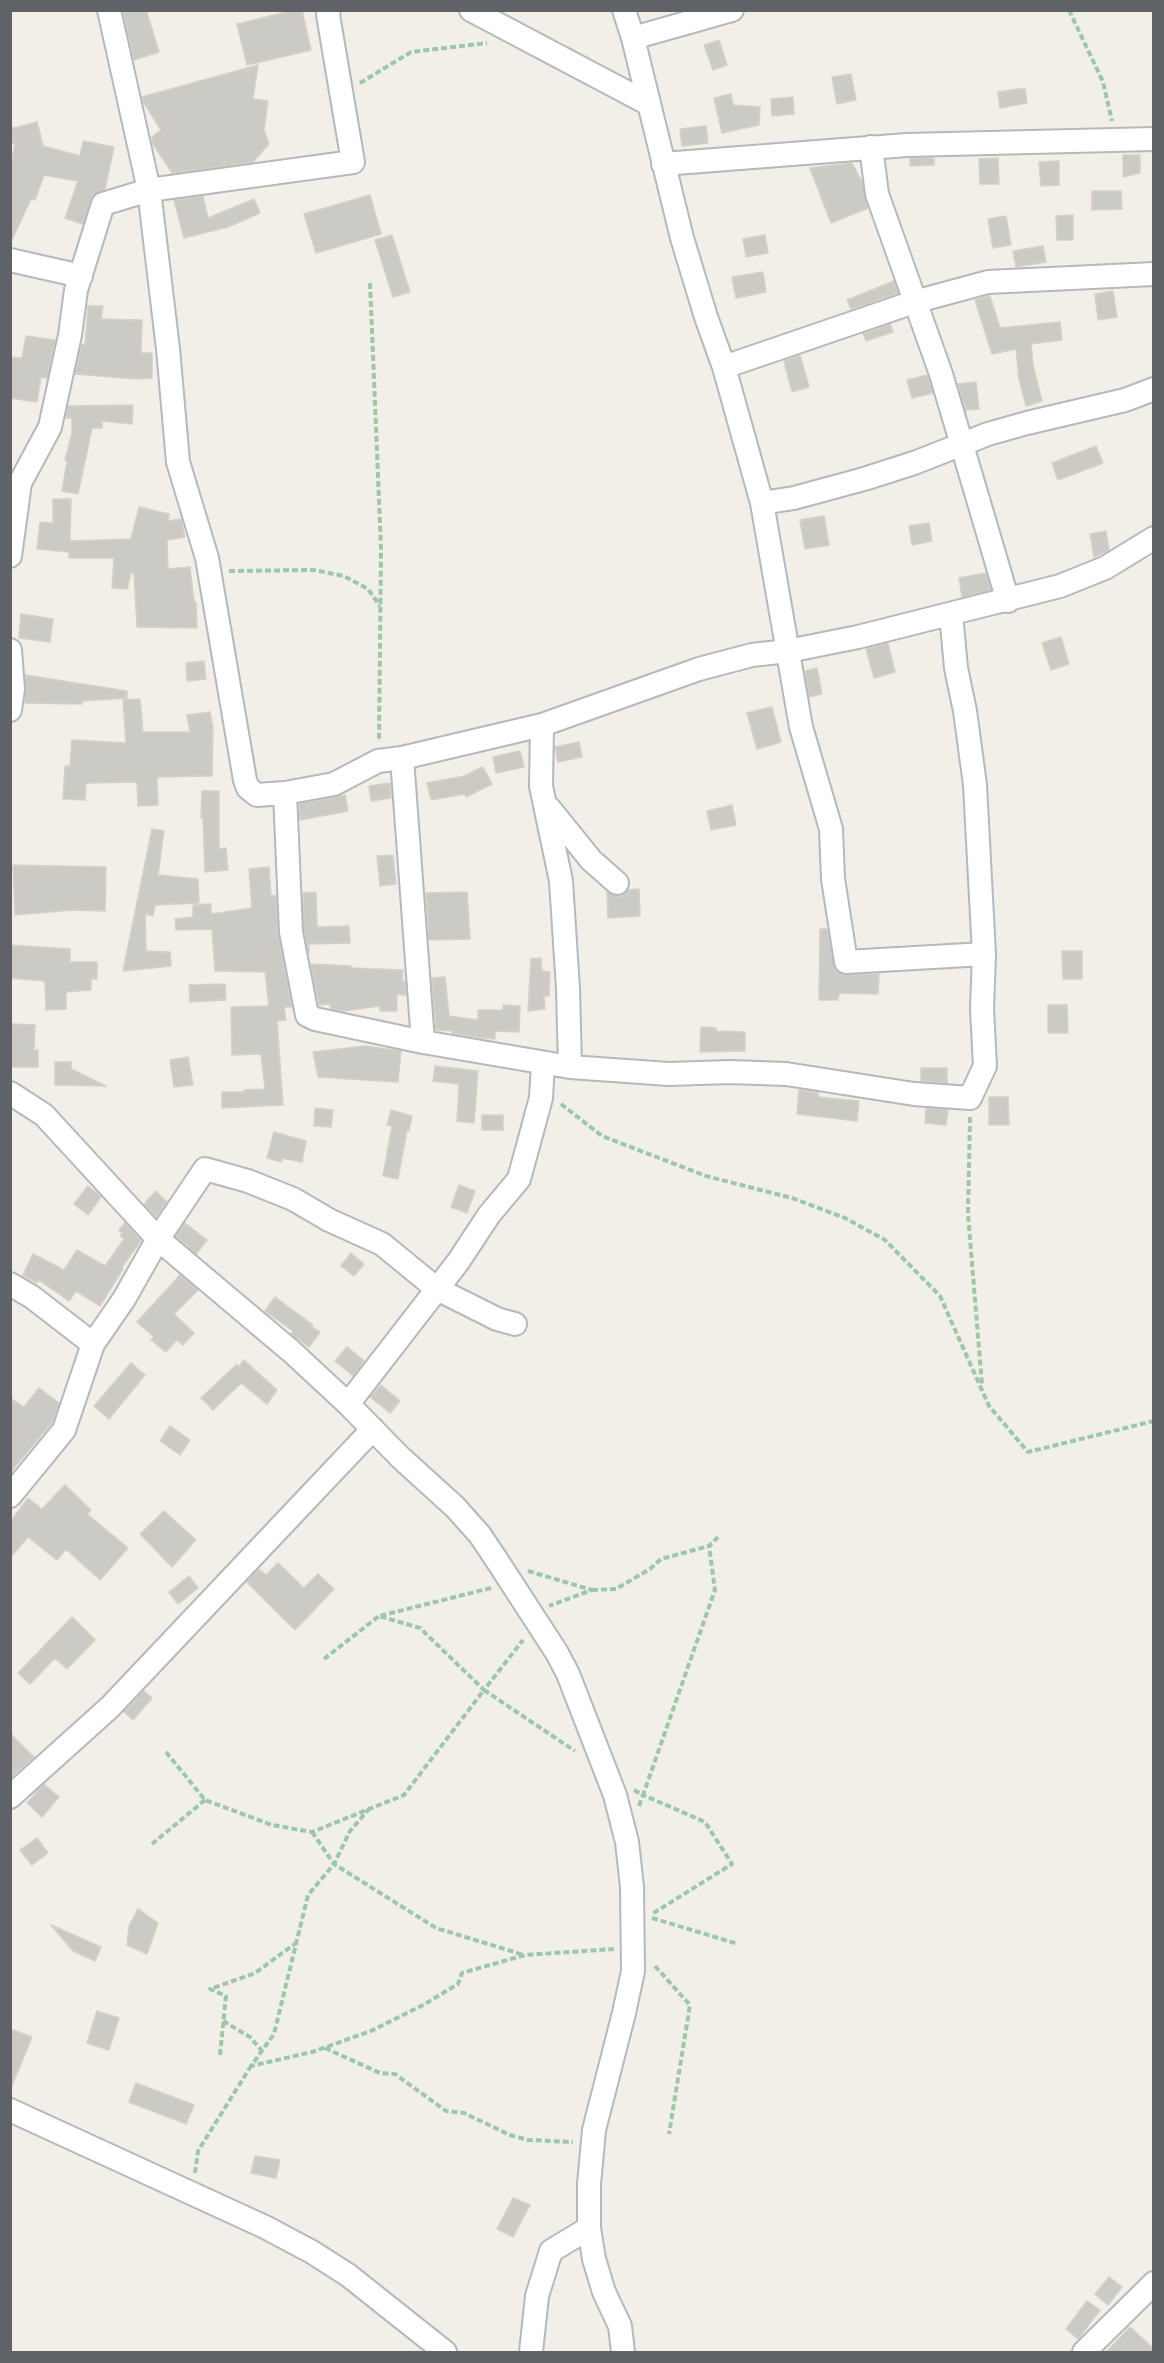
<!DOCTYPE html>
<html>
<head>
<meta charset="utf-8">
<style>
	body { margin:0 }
	#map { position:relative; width:1164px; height:2363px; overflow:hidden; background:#f1efe8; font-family:"Varela Round",sans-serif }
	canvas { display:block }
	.frame { position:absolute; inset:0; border:12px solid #5f6368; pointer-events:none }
</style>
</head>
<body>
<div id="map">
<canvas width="1164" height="2363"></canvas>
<div class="frame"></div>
</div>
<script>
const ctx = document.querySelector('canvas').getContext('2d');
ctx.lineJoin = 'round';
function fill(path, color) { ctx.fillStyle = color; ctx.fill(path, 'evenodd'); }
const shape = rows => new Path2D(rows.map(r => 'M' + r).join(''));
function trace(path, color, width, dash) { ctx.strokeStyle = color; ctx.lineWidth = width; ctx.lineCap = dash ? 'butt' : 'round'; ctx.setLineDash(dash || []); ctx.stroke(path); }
const building = shape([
	[123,10,146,10,159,52,134,60,123,10],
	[295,10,302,10,311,50,247,65,237,24,295,10],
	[719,40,727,65,713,70,704,45,719,40],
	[258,65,253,99,268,101,264,130,269,144,253,162,172,173,153,144,152,137,161,130,144,103,142,97,258,65],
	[851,74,856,100,837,104,832,77,851,74],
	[1025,88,1027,103,1000,108,998,92,1025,88],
	[731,94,733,105,760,107,759,125,722,133,714,98,731,94],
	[793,97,794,114,772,116,771,99,793,97],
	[37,122,43,146,80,156,83,141,114,147,105,189,93,195,83,224,65,218,78,181,44,175,35,200,31,199,10,244,10,172,15,143,10,144,10,129,37,122],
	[706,126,708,143,682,146,680,129,706,126],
	[1123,155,1140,155,1140,173,1123,177,1123,155],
	[910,158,934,158,934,165,910,166,910,158],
	[998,158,999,184,980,184,979,159,998,158],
	[1059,161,1059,185,1041,186,1039,162,1059,161],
	[852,163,862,182,868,208,831,223,810,168,852,163],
	[1092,191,1121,191,1122,209,1092,210,1092,191],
	[370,195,381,234,316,253,304,214,370,195],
	[203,196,208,218,254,199,260,213,228,227,184,238,174,200,203,196],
	[1073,215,1073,240,1057,240,1056,216,1073,215],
	[1006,216,1011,245,993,248,988,219,1006,216],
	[392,235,410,292,393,297,375,240,392,235],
	[765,235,768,253,746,257,743,239,765,235],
	[1043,246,1046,262,1016,267,1013,251,1043,246],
	[763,272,766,292,736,298,732,277,763,272],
	[894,281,898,293,851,309,847,300,894,281],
	[1113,291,1117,317,1098,320,1095,294,1113,291],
	[990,296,1000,328,1060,322,1062,340,1031,344,1033,365,1042,401,1026,406,1019,379,1016,349,992,354,975,300,990,296],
	[88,306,103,306,101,319,142,320,141,353,152,353,152,378,137,379,75,374,82,344,85,345,88,306],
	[890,324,893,332,866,341,863,334,890,324],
	[26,336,55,340,47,378,41,377,37,402,10,398,10,357,22,358,26,336],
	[800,355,809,387,792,392,784,361,800,355],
	[927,375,933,393,912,398,907,380,927,375],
	[976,382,979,409,966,410,958,384,976,382],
	[133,405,132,424,102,421,102,428,92,428,78,494,62,491,67,461,65,460,72,433,72,418,66,418,68,406,133,405],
	[1096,446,1103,463,1058,480,1052,463,1096,446],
	[53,499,71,499,70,541,131,539,139,507,169,514,168,521,181,519,185,537,167,540,168,569,190,567,194,602,196,602,197,628,137,627,134,573,131,573,127,589,112,588,114,558,69,558,69,552,37,549,40,522,53,523,53,499],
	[824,516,829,545,805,549,800,520,824,516],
	[929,523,932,541,912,545,909,526,929,523],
	[1106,531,1109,550,1094,557,1090,534,1106,531],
	[986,573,991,590,962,597,959,578,986,573],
	[21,614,53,619,50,642,19,638,21,614],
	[1061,637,1069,664,1051,670,1042,643,1061,637],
	[888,643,895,672,874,678,866,649,888,643],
	[204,661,206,679,187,681,186,663,204,661],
	[817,668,822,694,809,697,805,671,817,668],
	[25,675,127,691,127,698,82,701,82,704,25,703,25,675],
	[140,699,143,732,190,732,187,715,210,712,213,728,212,776,157,777,158,805,138,806,137,782,86,783,85,800,63,799,65,766,70,766,72,740,126,743,123,700,140,699],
	[772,707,781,742,757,749,747,713,772,707],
	[579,742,582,757,558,762,555,747,579,742],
	[520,751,524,767,496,773,493,757,520,751],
	[483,767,492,784,466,797,465,794,431,800,427,783,464,776,483,767],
	[390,783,391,798,371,801,369,786,390,783],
	[202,791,219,791,219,849,226,848,228,870,205,872,203,818,201,818,202,791],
	[345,795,348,811,300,820,299,804,345,795],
	[732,805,736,825,711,830,707,811,732,805],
	[152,829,164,831,158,875,198,879,199,903,155,905,153,916,145,914,146,951,170,952,171,966,123,971,152,829],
	[393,855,396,884,380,886,377,856,393,855],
	[13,865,106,867,105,911,72,910,15,915,13,865],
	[269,867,271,896,276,895,278,935,292,1007,284,1007,286,1020,277,1021,283,1105,222,1108,222,1092,244,1092,244,1090,265,1089,261,1054,232,1055,231,1007,269,1006,265,972,215,971,212,929,176,930,175,919,193,917,193,905,211,904,211,914,252,908,249,869,269,867],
	[639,889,640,916,608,918,607,892,614,896,621,896,628,890,639,889],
	[316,892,317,927,349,926,350,943,309,944,309,953,304,930,303,893,316,892],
	[467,892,470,939,429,940,426,893,467,892],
	[820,929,827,929,836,971,847,975,879,974,878,994,839,993,838,1000,819,1000,820,929],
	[10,945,70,949,70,962,97,962,97,979,91,979,91,990,66,992,66,1009,46,1010,45,981,10,978,10,945],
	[1062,951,1082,951,1082,979,1063,979,1062,951],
	[541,958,542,971,550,972,549,996,544,996,545,1009,528,1011,531,959,541,958],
	[311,964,351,966,351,968,403,970,402,981,405,981,406,995,397,994,397,1011,380,1011,380,1006,343,1011,331,1009,330,1004,319,1005,311,964],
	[445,977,449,1016,478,1020,478,1010,503,1010,503,1005,520,1006,519,1032,495,1031,495,1039,483,1038,452,1033,453,1031,436,1030,432,978,445,977],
	[225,984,226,1000,190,1002,189,985,225,984],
	[1048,1005,1067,1005,1068,1033,1048,1033,1048,1005],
	[11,1024,35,1025,34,1050,38,1050,38,1067,11,1067,11,1024],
	[701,1027,716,1028,716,1031,745,1032,745,1051,700,1052,701,1027],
	[365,1046,401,1051,398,1082,318,1077,313,1052,365,1046],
	[188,1057,193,1085,174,1087,170,1060,188,1057],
	[55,1062,71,1062,71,1069,106,1086,55,1085,55,1062],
	[435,1066,478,1071,474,1123,457,1121,459,1084,433,1081,435,1066],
	[921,1068,947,1068,947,1083,921,1081,921,1068],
	[799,1090,818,1093,818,1097,859,1101,857,1121,797,1114,799,1090],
	[989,1097,1008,1097,1009,1125,989,1125,989,1097],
	[315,1108,333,1110,331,1127,314,1126,315,1108],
	[926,1108,948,1110,946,1125,925,1123,926,1108],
	[391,1110,412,1116,409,1131,407,1130,398,1179,383,1176,392,1126,387,1125,391,1110],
	[482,1115,503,1115,503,1130,482,1130,482,1115],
	[274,1132,306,1141,302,1162,282,1158,282,1162,267,1158,274,1132],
	[459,1185,475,1191,467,1213,451,1207,459,1185],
	[88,1186,101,1197,88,1215,74,1204,88,1186],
	[156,1191,167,1202,156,1217,144,1204,156,1191],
	[125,1223,141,1241,122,1267,123,1269,100,1306,76,1291,69,1301,39,1280,37,1283,23,1275,33,1254,64,1270,77,1250,105,1266,124,1239,120,1236,122,1233,119,1230,125,1223],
	[185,1223,207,1240,196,1254,176,1236,185,1223],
	[351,1253,364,1264,354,1276,341,1266,351,1253],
	[180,1275,198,1290,174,1314,194,1333,183,1345,177,1340,166,1352,151,1340,154,1337,137,1322,180,1275],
	[275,1297,313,1325,311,1327,320,1332,309,1347,291,1334,293,1331,265,1311,275,1297],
	[347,1347,364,1361,353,1376,335,1361,347,1347],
	[244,1360,277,1390,267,1404,241,1383,213,1410,201,1398,237,1364,239,1367,244,1360],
	[131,1363,145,1375,109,1419,94,1406,131,1363],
	[381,1385,400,1401,390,1413,370,1397,381,1385],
	[39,1388,59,1403,53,1421,10,1473,10,1398,24,1407,39,1388],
	[170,1426,190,1440,180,1455,160,1441,170,1426],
	[65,1485,91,1510,87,1514,128,1548,100,1580,66,1549,57,1560,28,1537,10,1558,11,1521,28,1498,42,1509,65,1485],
	[164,1511,196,1540,172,1567,140,1534,164,1511],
	[278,1563,304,1588,318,1574,334,1589,295,1630,247,1582,259,1569,266,1575,278,1563],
	[189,1576,198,1588,178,1604,169,1592,189,1576],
	[72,1617,95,1640,67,1669,55,1658,30,1684,18,1673,72,1617],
	[144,1691,152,1698,133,1720,124,1712,144,1691],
	[10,1733,34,1757,10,1778,10,1733],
	[44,1784,59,1797,42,1817,27,1803,44,1784],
	[37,1838,48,1853,32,1865,20,1850,37,1838],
	[138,1909,158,1923,147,1954,127,1945,129,1926,138,1909],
	[51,1925,101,1947,95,1961,73,1951,51,1925],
	[97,2011,119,2018,109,2050,87,2043,97,2011],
	[10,2029,32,2037,11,2088,10,2088,10,2029],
	[136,2083,194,2105,186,2124,129,2102,136,2083],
	[255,2156,280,2160,276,2178,251,2173,255,2156],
	[513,2198,530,2205,513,2237,497,2229,513,2198],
	[1109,2277,1122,2287,1108,2305,1095,2294,1109,2277],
	[1087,2301,1100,2310,1078,2339,1066,2329,1087,2301],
	[1130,2327,1154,2349,1154,2352,1106,2352,1130,2327]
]);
fill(building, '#cccac5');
trace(building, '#d6d1c6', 1.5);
const street = shape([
	[109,10,149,190,353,162,328,15,329,10],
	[471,10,647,103],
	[624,10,633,38,682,238,706,317,724,367,762,503,801,727,831,829,833,879,846,962,984,954],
	[633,38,732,10],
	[871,147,877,194,941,374,1008,601],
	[663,164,907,145,1154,139],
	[10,260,81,276],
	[724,367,914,302,988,282,1154,274],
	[762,503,794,498,864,479,914,463,988,434,1027,423,1125,400,1154,389],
	[10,556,20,483,50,427,70,335,76,290,103,204,149,190,168,349,178,462,207,558,245,780,248,788,257,795,285,793,334,784,378,761,402,758,542,725,699,669,752,655,788,651,858,637,1060,586,1105,568,1154,538],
	[10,650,13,689,10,710],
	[542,725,541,786,561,881,568,989,570,1067],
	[402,758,423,1042],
	[285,793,291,932,307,1015,315,1019,423,1042,570,1067,669,1074,730,1072,786,1074,914,1094,970,1098,985,1066,982,1009,984,954,975,785,965,711,956,668,951,614],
	[549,808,591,860,617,883],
	[10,1093,44,1115,158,1239,292,1352,348,1404,401,1458,455,1507,480,1535,498,1562,557,1653,568,1674,615,1795,627,1842,632,1887,633,1971,624,2013,594,2130,589,2184,589,2228,594,2259,604,2292,620,2326,623,2352],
	[10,1284,32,1297,93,1344],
	[348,1404,458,1262,489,1215,519,1179,541,1098,543,1063],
	[10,1496,64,1430,93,1344,124,1299,158,1239,205,1169,248,1181,293,1199,329,1220,382,1244,437,1289,497,1319,515,1324],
	[10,1797,110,1707,373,1429],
	[10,2110,265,2227,312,2252,348,2275,445,2352],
	[531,2352,537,2296,551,2251,589,2228],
	[1084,2352,1154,2283]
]);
trace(street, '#b5b8bc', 26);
trace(shape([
	[1069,10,1103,82,1112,121],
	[360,83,411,52,487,43],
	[370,283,381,548,379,742],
	[229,571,314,570,344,576,368,589,380,606],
	[561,1104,602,1136,706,1176,792,1198,845,1218,885,1240,940,1296,989,1406,1028,1452,1154,1421],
	[970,1117,968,1214,982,1385],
	[528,1571,592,1590,549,1606],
	[491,1588,379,1616,420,1628,484,1690,523,1640],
	[592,1590,616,1589,650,1569,661,1559,709,1546,718,1537],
	[324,1659,379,1616],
	[166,1752,205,1800,272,1825,312,1832,404,1795,484,1690,575,1751],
	[634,1790,643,1795,715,1590,709,1546],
	[639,1806,643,1795,705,1822,732,1864,652,1914],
	[370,1808,350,1831,334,1864,308,1895,274,2034,251,2066,312,2052,371,2031,423,2005,458,1984,462,1973,525,1955,614,1949],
	[312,1832,334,1864,436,1928,524,1955],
	[152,1844,205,1800],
	[652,1918,738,1944],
	[655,1966,690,2005,669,2134],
	[223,2021,250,2037,262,2051],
	[325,2048,380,2073,395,2074,446,2111,464,2113,510,2135,528,2140,573,2142],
	[220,2055,226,1996,210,1989,255,1973,296,1943],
	[195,2173,198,2151,251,2066]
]), '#9cc7a9', 4, [6, 3]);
trace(street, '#fff', 22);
</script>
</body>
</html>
